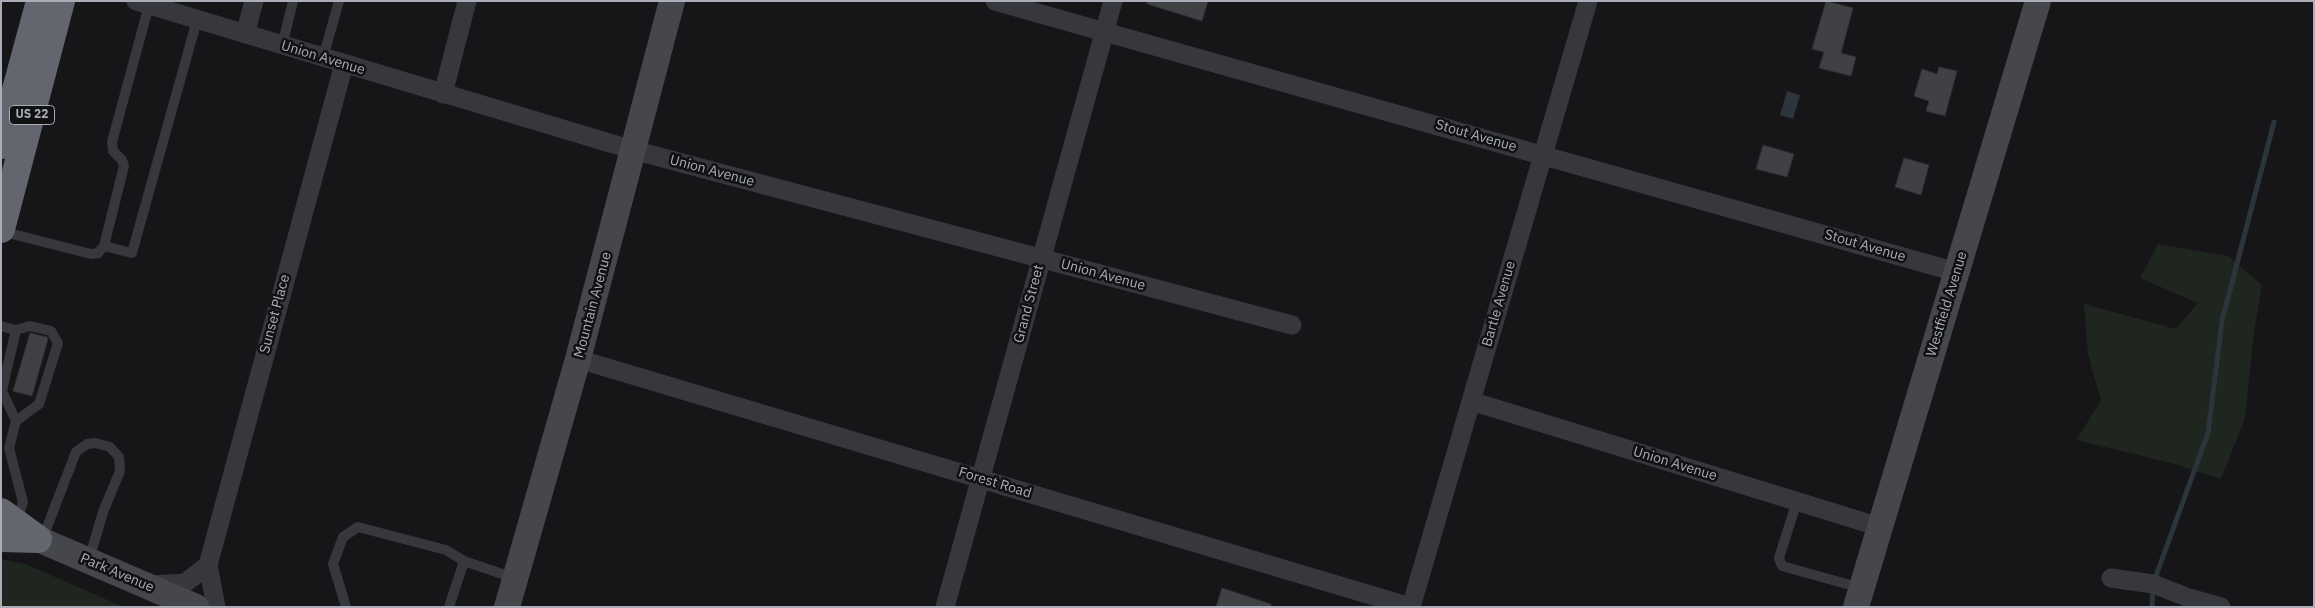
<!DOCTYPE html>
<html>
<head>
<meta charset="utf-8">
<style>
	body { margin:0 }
	#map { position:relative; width:2315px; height:608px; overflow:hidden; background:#161618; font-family:"IBM Plex Sans",sans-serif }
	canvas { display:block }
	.frame { position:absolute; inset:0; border:2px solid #a8adb8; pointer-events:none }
</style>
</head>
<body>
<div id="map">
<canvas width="2315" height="608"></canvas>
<div class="frame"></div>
</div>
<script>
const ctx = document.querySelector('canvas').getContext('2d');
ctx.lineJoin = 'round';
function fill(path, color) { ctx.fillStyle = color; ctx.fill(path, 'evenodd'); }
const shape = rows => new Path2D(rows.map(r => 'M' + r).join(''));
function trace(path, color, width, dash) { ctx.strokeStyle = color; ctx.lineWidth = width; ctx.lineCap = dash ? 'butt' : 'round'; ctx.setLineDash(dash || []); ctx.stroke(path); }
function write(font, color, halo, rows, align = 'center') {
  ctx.font = font + ' "IBM Plex Sans",sans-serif'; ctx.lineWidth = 5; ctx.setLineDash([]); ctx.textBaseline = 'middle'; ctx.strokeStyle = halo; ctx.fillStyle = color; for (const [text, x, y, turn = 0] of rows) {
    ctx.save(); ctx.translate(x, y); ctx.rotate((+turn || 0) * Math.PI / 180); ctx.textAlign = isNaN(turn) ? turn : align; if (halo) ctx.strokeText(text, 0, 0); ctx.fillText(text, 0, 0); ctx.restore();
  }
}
fill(shape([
	[2158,244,2228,256,2262,285,2254,331,2245,418,2221,479,2171,463,2076,440,2101,401,2088,354,2084,304,2176,329,2198,303,2140,278],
	[1,559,25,564,124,607,1,607]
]), '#1e261f');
fill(shape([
	[1787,91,1800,95,1793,119,1780,115]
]), '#2c353c');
trace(shape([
	[2152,607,2153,584,2208,433,2222,321,2274,122]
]), '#2c353c', 5);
const building = shape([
	[1148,1,1208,1,1202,21,1147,4,1148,1],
	[1826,1,1853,8,1841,53,1856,57,1851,76,1819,68,1824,52,1812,49,1826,1],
	[1939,67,1957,71,1945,116,1926,111,1929,101,1914,96,1922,69,1937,74,1939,67],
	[1763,145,1794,154,1787,177,1756,169,1763,145],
	[1904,158,1929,165,1921,195,1895,187,1904,158],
	[30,333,47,337,48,339,32,396,13,391,30,333],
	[1222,588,1271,604,1271,607,1216,607,1222,588]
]);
fill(building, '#404145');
trace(building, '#303034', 1);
trace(shape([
	[282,46,293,1],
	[323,58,339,1],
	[1,231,91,254,98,253,104,246,124,166,122,160,113,151,112,142,149,5],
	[104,246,132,253,197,20],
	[1,326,16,330,30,326,51,331,58,343,39,404,16,421,9,448,23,502,17,521],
	[1,372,6,373,2,391,16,421],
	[6,373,16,330],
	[1797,501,1779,558,1782,566,1861,588],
	[42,540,76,452,87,444,95,443,110,447,119,457,120,471,103,512,89,560],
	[346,607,333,564,343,537,358,527,446,550,464,561],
	[449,607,464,561,514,578]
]), '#37383d', 10);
trace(shape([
	[136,1,633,150,1292,325],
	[995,1,1956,272],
	[245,34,254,1],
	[443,94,467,1],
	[578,359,1411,607],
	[1471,401,1880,527],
	[2111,578,2153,584,2189,598,2221,607],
	[151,585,185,583,208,565],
	[216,607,208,565,344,64],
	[945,607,1113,1],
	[1411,607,1588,1]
]), '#37383d', 19);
trace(shape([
	[38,539,196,607],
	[507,607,578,359,672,1],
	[1856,607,2038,1]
]), '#45474d', 26);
trace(shape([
	[1,145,40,1],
	[1,229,61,1],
	[1,512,38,539],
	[1,538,38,539]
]), '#63666e', 28);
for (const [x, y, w] of [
	[32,115,45]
]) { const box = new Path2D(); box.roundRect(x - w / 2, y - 9.5, w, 19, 4); ctx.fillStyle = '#111113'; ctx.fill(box); trace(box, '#a8adb8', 1); }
write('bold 12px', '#a8adb8', null, [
	["US 22",32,115]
]);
write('14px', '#a8adb8', '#111113', [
	["Union Avenue",323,58,17],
	["Stout Avenue",1476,136,16],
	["Union Avenue",712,171,15],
	["Stout Avenue",1865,246,16],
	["Union Avenue",1103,275,15],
	["Grand Street",1029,304,-75],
	["Bartle Avenue",1499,304,-74],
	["Westfield Avenue",1947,304,-73],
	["Mountain Avenue",593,305,-75],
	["Sunset Place",275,314,-75],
	["Union Avenue",1675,464,17],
	["Forest Road",995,483,17],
	["Park Avenue",117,573,23]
]);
</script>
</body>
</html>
